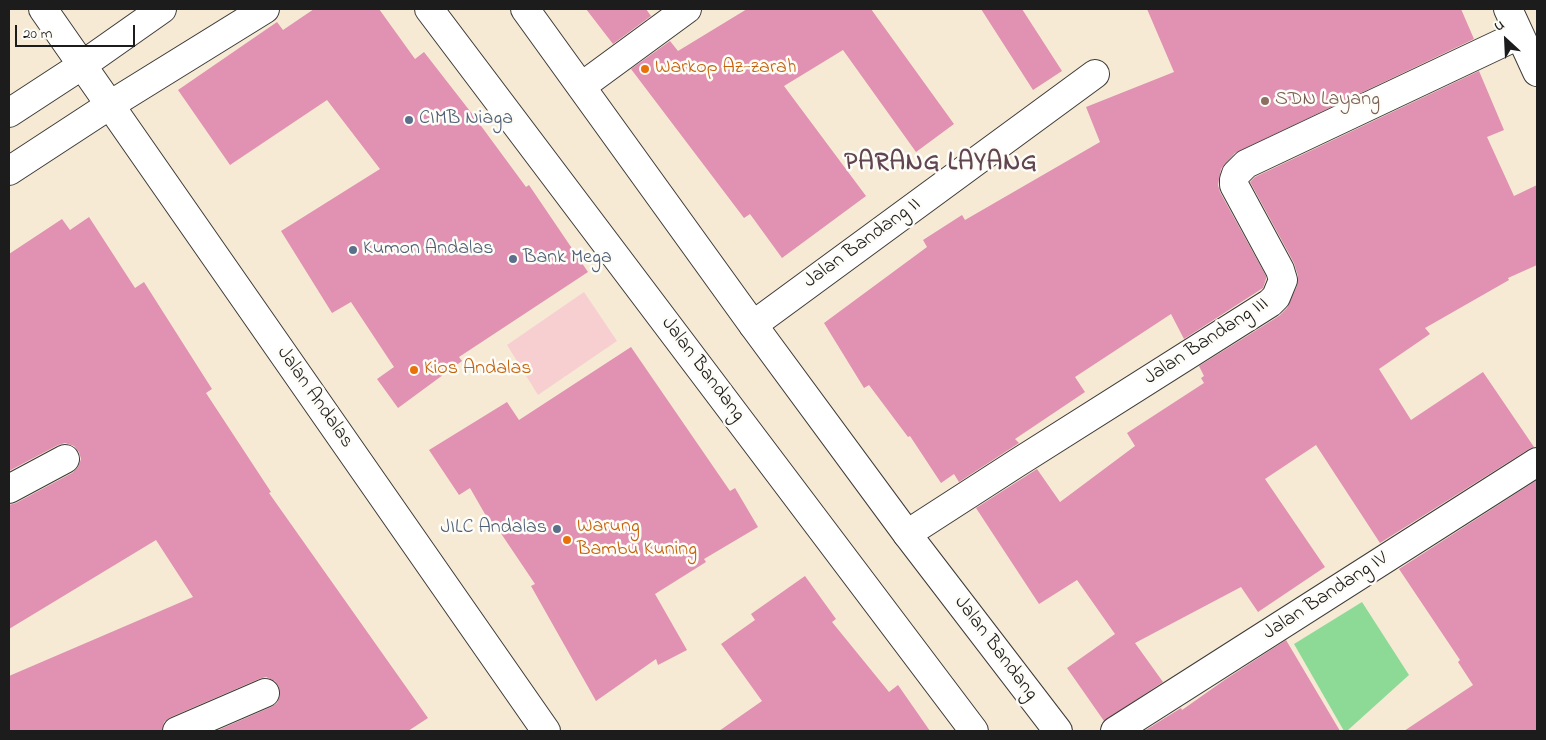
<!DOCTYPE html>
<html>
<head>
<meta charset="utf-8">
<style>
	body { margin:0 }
	#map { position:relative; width:1546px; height:740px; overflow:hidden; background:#f6ead5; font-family:"Indie Flower",sans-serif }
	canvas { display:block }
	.frame { position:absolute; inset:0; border:10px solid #1c1c1c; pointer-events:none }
	.north { position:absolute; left:1481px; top:15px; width:50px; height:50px; -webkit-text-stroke:4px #fdfcf7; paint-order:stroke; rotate:335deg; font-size:14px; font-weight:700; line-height:20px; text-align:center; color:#1c1c1c }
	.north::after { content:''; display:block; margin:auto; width:18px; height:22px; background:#1c1c1c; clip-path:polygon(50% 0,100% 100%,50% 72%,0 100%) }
	.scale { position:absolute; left:15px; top:25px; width:120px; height:22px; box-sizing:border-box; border:2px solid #1c1c1c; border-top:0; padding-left:6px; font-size:15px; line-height:18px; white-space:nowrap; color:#1c1c1c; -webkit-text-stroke:4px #fdfcf7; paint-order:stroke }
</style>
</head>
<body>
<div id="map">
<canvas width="1546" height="740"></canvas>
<div class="frame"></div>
<div class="north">U</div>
<div class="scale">20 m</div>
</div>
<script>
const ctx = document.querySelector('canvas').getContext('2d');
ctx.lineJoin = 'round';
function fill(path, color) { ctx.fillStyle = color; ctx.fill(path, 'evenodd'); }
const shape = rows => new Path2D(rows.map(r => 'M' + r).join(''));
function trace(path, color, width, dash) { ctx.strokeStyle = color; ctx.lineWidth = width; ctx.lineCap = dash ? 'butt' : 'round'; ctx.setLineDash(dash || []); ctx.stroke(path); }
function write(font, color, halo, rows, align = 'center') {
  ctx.font = font + ' "Indie Flower",sans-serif'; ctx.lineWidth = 5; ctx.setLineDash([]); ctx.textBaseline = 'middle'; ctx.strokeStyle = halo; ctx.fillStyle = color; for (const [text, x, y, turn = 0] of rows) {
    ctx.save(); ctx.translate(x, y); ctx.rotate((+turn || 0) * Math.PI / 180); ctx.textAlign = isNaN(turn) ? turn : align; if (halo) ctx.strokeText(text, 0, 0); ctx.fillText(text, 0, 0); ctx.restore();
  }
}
fill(shape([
	[584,292,617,341,538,395,507,345]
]), '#f7cfd0');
fill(shape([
	[1362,602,1409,675,1347,731,1344,731,1294,644]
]), '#8dda97');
fill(shape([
	[314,9,379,9,415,59,424,52,473,115,526,187,529,185,588,272,459,357,462,361,398,408,377,379,394,367,351,302,332,313,281,231,380,169,327,100,230,165,178,90,277,22,283,30],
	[586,9,646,9,651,16,613,44],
	[747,9,871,9,954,124,916,152,843,50,784,86,866,196,782,258,750,214,744,218,631,69,670,41,678,51],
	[981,9,1022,9,1062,71,1033,90],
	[1147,9,1461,9,1474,39,1235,153,1221,169,1218,185,1220,192,1266,276,1266,279,1263,288,1184,339,1171,314,1075,377,1085,392,1015,439,1019,443,959,482,954,474,941,483,910,436,908,437,869,385,864,388,824,323,927,247,923,240,962,215,965,220,1100,142,1086,107,1174,72],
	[1479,71,1504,130,1487,137,1514,196,1537,185,1537,265,1508,278,1509,280,1425,328,1430,334,1379,369,1411,420,1483,372,1534,447,1529,449,1380,543,1316,445,1265,479,1325,567,1258,612,1241,587,1135,643,1163,682,1104,721,1067,668,1115,634,1077,580,1039,604,976,508,1037,469,1060,502,1135,446,1127,433,1204,383,1201,378,1204,376,1199,366,1279,316,1287,308,1297,286,1298,276,1294,263,1250,182,1255,177],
	[89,217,135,288,144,282,212,389,206,393,271,492,269,493,428,718,408,731,216,731,271,707,277,703,280,695,279,687,275,681,266,677,259,679,171,717,164,722,162,731,9,731,9,676,193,597,156,540,9,629,9,505,16,503,72,473,78,467,81,459,79,452,74,446,65,443,58,445,9,471,9,254,62,219,70,230],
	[631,347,730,491,735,488,758,527,704,559,706,562,655,594,687,650,658,665,656,659,596,701,531,586,535,584,496,526,493,528,470,488,459,495,429,450,507,402,519,420],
	[1537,480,1537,731,1404,731,1473,685,1458,662,1460,660,1399,569],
	[805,576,836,619,832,622,889,692,898,685,930,731,719,731,762,701,721,644,755,620,751,614],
	[1286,640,1340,731,1144,731,1181,708,1182,710,1226,679]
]), '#e191b1');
const street = shape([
	[1508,9,1537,72],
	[582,86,687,9],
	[753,325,1095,74],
	[9,489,65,459],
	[907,534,1017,463,1270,303,1276,297,1283,280,1280,270,1234,185,1234,180,1236,174,1246,164,1519,35],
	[177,731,265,693],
	[1115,731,1537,462]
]);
const secondary = shape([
	[43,9,546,731],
	[429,9,974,731],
	[525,9,753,325,907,534,1058,731],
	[9,113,81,66,162,9],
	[9,171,110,105,265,9]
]);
trace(street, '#3d3b38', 30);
trace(secondary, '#3d3b38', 30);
trace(street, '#fff', 28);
trace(secondary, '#fff', 28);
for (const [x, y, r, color] of [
	[645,69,5,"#e8710a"],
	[1265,101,5,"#8d6e63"],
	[409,120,5,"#5c6f8a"],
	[353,250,5,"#5c6f8a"],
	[513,259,5,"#5c6f8a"],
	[414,370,5,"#e8710a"],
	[557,529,5,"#5c6f8a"],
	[567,540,5,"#e8710a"]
]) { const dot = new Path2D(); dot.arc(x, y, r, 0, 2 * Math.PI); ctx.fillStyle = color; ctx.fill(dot); trace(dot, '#fdfcf7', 2); }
write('20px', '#c56008', '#fdfcf7', [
	["Warkop Az-zarah",655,69],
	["Kios Andalas",424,370],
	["Warung",577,528],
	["Bambu Kuning",577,551]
], 'left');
write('20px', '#785e54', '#fdfcf7', [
	["SDN Layang",1275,101]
], 'left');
write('20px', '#4e5e75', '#fdfcf7', [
	["CIMB Niaga",419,120],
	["Kumon Andalas",363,250],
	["Bank Mega",523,259],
	["JILC Andalas",547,529,"right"]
], 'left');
write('20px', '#1c1c1c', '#fdfcf7', [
	["Jalan Bandang II",863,244,-36],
	["Jalan Bandang III",1207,342,-33],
	["Jalan Bandang",702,370,53],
	["Jalan Andalas",314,398,55],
	["Jalan Bandang IV",1326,597,-33],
	["Jalan Bandang",995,649,53]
]);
ctx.letterSpacing = '1px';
write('bold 25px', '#614550', '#fdfcf7', [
	["PARANG LAYANG",941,165]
]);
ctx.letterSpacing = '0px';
</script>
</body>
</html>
